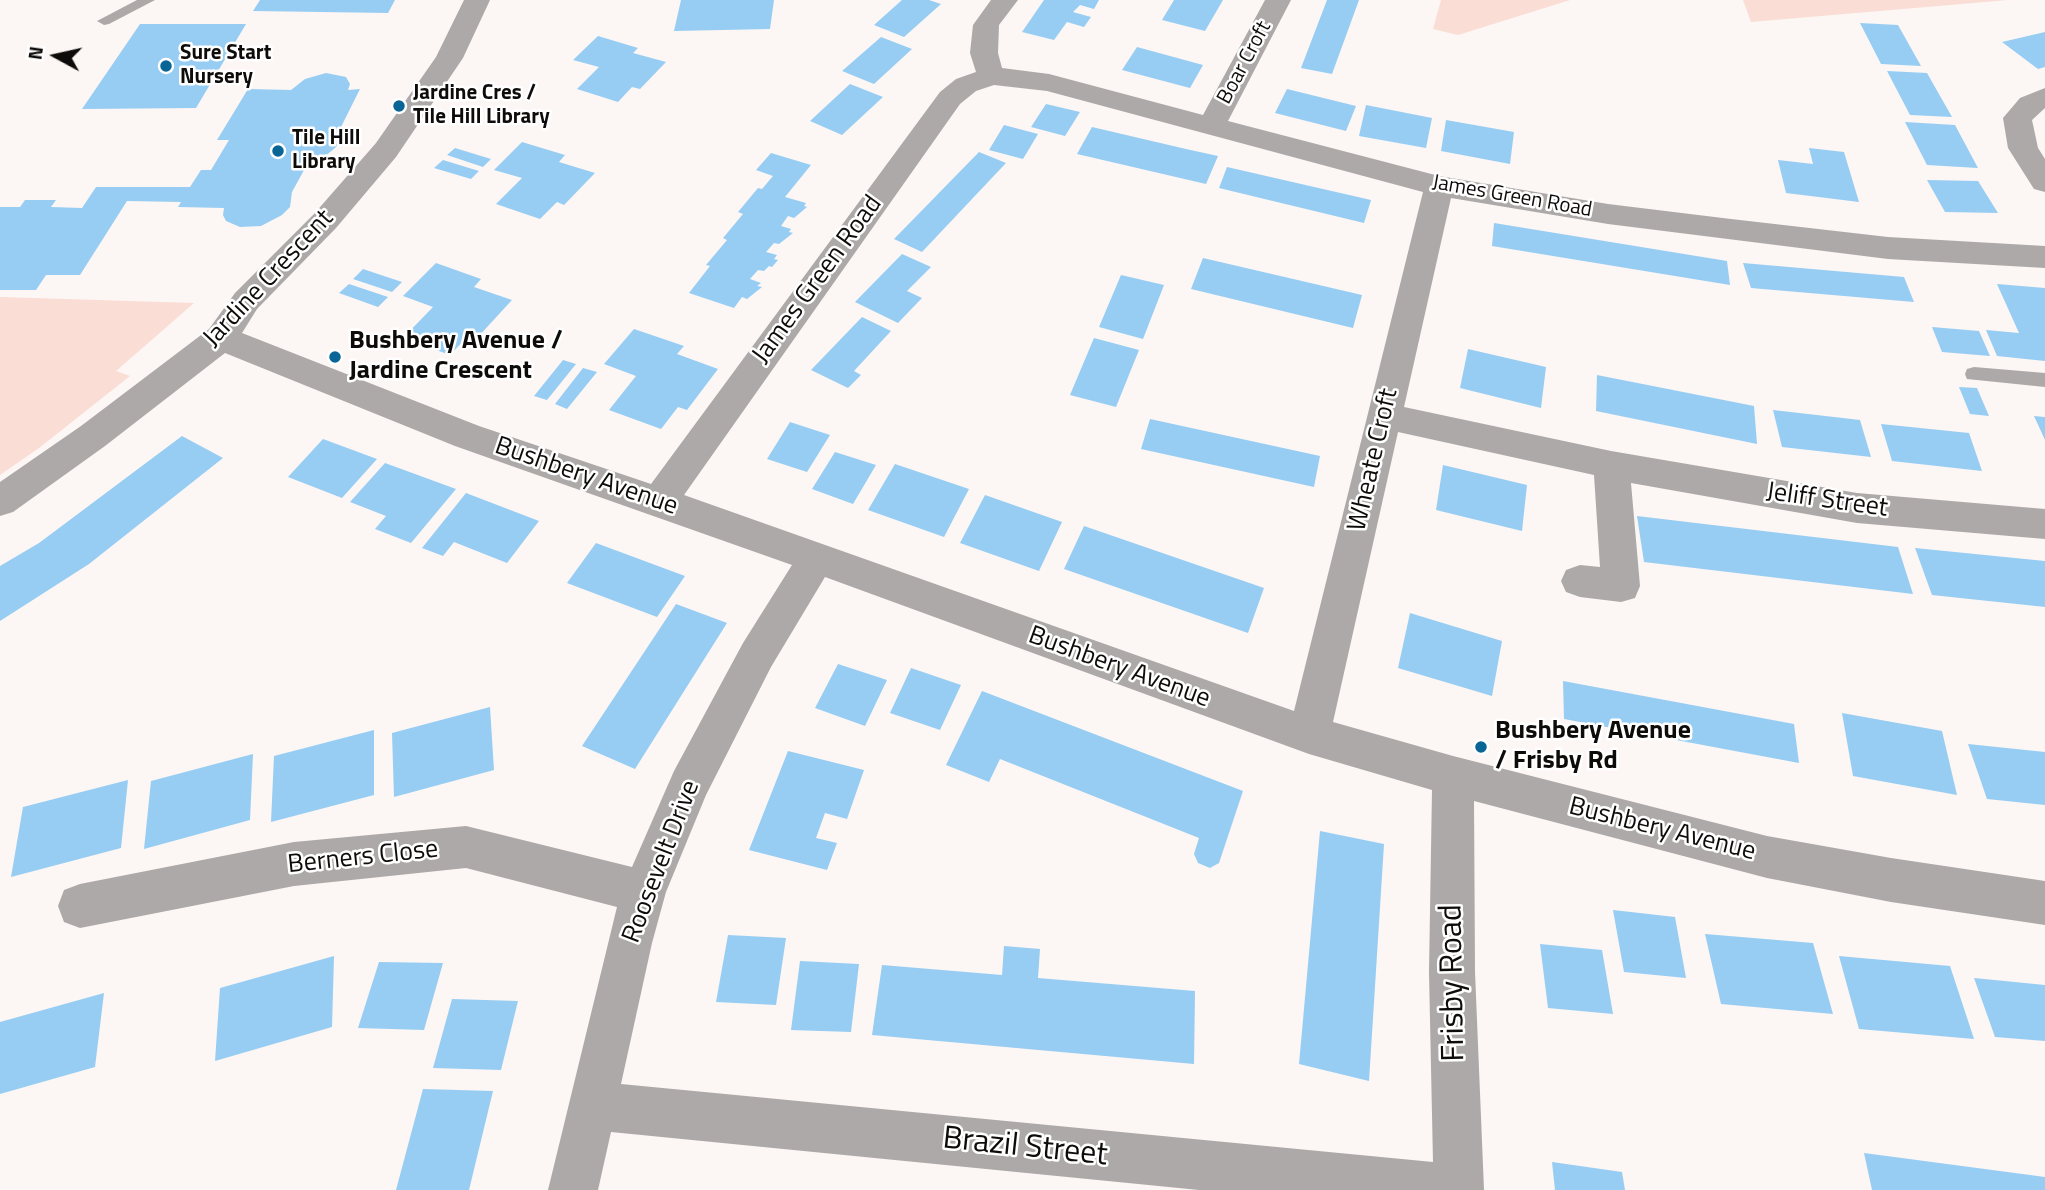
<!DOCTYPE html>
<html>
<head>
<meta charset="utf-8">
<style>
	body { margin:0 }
	#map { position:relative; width:2045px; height:1190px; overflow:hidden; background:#fcf6f4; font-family:"Titillium Web",sans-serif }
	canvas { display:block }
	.north { position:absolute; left:21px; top:21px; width:70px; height:70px; -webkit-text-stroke:5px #fff; paint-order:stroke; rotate:278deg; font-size:19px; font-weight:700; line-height:28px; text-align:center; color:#0e0c0b }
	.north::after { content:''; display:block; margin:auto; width:24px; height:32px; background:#0e0c0b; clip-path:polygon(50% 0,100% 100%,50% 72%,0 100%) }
</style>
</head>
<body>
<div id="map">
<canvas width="2045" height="1190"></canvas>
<div class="north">N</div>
</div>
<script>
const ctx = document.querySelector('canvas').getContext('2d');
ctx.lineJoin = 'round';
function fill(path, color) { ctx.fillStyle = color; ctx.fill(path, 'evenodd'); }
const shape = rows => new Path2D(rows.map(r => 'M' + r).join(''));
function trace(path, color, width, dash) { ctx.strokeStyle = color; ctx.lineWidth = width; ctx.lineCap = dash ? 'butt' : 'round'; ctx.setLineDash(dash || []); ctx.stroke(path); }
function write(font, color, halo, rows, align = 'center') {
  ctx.font = font + ' "Titillium Web",sans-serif'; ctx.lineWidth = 5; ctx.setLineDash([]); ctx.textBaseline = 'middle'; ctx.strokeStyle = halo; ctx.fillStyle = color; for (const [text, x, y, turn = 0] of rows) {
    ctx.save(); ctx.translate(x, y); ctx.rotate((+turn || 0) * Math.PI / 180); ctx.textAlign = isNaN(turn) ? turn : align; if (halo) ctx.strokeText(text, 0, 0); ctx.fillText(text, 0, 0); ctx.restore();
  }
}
fill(shape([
	[1441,0,1570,0,1458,35,1433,29],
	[1743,0,2008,0,1751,22],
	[0,297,194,303,116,371,130,376,39,448,0,475]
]), '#faddd4');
fill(shape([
	[260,0,395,0,388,13,253,11],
	[681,0,774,0,770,29,674,31],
	[902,0,929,0,941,4,904,37,874,25],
	[1044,0,1099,0,1094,9,1080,5,1073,12,1091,17,1084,27,1067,22,1054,40,1022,32],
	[1174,0,1223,0,1205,31,1162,20],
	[1327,0,1359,0,1332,74,1301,68],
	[1860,23,1898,25,1921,66,1881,64],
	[140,24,246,24,196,108,82,109],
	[2045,32,2045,67,2038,69,2002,42],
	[598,36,638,48,633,53,666,62,640,89,632,87,618,102,577,89,599,67,573,60],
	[881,37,912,49,874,84,842,71],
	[1137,47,1203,65,1190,88,1122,70],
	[1887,71,1927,73,1952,117,1910,115],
	[326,73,346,77,350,84,348,90,360,89,337,135,339,143,335,148,324,157,309,161,292,192,290,207,282,215,261,226,240,227,226,221,223,215,224,208,178,207,181,202,127,201,80,275,46,275,36,290,0,290,0,207,20,207,25,200,56,200,51,207,82,208,96,187,190,187,201,170,211,170,229,140,217,140,248,89,291,90,305,79],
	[850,84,883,97,842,135,810,121],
	[1287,89,1356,106,1346,131,1275,113],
	[1046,104,1080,112,1065,136,1031,127],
	[1366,105,1432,118,1426,148,1359,136],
	[1446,120,1514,132,1510,164,1441,151],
	[1905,122,1955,125,1978,168,1927,165],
	[1004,125,1038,134,1023,159,989,150],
	[1092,127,1186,149,1218,156,1206,184,1077,154],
	[522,142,565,155,559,162,595,173,564,205,557,202,540,219,496,204,522,178,494,170],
	[455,148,491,159,483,167,447,155],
	[1809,148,1844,152,1859,202,1786,193,1778,160,1813,164],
	[979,152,1006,163,922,252,894,239],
	[771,153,811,165,785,197,806,203,804,206,807,207,794,218,788,216,781,226,791,229,789,232,793,233,779,244,774,243,766,252,777,255,774,259,778,260,772,267,769,266,764,271,758,270,750,279,761,283,757,286,762,287,747,299,742,297,734,308,689,293,710,266,706,265,727,240,723,238,743,214,738,212,758,188,762,189,773,176,756,170],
	[443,160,479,171,471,179,434,168],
	[1227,167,1371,200,1364,223,1219,188],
	[1927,180,1978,181,1998,213,1945,212],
	[1494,223,1727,261,1730,285,1492,246],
	[902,254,931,267,907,291,922,298,898,323,855,302],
	[1203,258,1362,295,1353,328,1191,289],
	[436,263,481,279,474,287,512,300,477,338,469,335,450,355,403,338,433,307,403,296],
	[1743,263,1904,277,1914,302,1751,288],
	[363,269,402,282,392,292,353,279],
	[1121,275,1164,285,1143,339,1099,327],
	[349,284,388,297,378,307,339,293],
	[1997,284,2045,288,2045,361,1997,356,1986,330,2019,333],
	[862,317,891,331,854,371,861,375,848,388,811,370],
	[1932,327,1979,331,1990,356,1942,352],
	[634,329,684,346,677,354,718,369,687,410,678,407,661,429,609,410,636,376,604,364],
	[1094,338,1139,350,1116,407,1070,395],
	[1468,349,1546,367,1541,408,1460,388],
	[563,360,576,364,547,400,534,396],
	[583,368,597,372,567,409,555,404],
	[1597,375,1754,406,1757,444,1596,411],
	[1959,387,1977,388,1989,416,1970,414],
	[1773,410,1860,420,1871,457,1782,447],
	[2034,416,2045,417,2045,440],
	[1150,419,1320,456,1314,487,1141,449],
	[790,422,830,435,807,472,767,459],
	[1881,424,1969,433,1982,471,1892,461],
	[182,436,223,458,89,564,0,621,0,566,39,543],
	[323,439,377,459,342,498,288,477],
	[835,452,876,465,853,504,812,489],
	[385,463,456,489,411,543,375,529,386,516,350,502],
	[895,464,969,489,944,537,868,510],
	[1443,465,1527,485,1522,531,1436,510],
	[466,493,539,521,507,563,454,542,443,556,422,548],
	[985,495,1062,522,1039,571,960,543],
	[1637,516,1898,547,1913,594,1644,562],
	[1084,526,1264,588,1248,633,1064,569],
	[596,543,685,576,657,617,567,583],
	[1915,548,2045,561,2045,607,1932,595],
	[676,604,727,623,635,769,582,746],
	[1410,613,1502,641,1492,696,1398,668],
	[838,664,887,680,865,726,815,708],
	[911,668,961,685,940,730,890,713],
	[1563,681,1794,724,1799,763,1564,719],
	[982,691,1243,791,1219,863,1210,868,1198,863,1194,854,1199,838,1000,759,989,782,946,765],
	[490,707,494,770,394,797,392,733],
	[1842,713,1942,731,1957,795,1853,776],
	[374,730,374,795,271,822,274,756],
	[1968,744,2045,752,2045,805,1987,799],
	[788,751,864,770,847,819,825,813,816,838,837,843,827,870,749,850],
	[253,754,250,820,144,849,151,781],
	[128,780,121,848,11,877,23,807],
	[1320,831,1384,844,1369,1081,1299,1064],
	[1613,910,1675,917,1686,978,1624,972],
	[1705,934,1813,943,1833,1014,1721,1004],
	[728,935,786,938,776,1005,716,1002],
	[1540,944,1602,950,1613,1014,1548,1008],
	[1004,946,1040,949,1038,978,1195,991,1194,1064,872,1035,882,965,1002,975],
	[334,956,332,1027,215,1061,220,988],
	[1839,956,1950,966,1974,1039,1859,1029],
	[800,961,859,964,851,1032,791,1030],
	[379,962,443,963,424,1030,358,1028],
	[1974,978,2045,985,2045,1041,1995,1037],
	[104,993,95,1067,0,1094,0,1022],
	[452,999,518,1001,501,1070,433,1068],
	[423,1089,493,1091,469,1190,396,1190],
	[1864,1153,2045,1177,2045,1190,1872,1190],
	[1552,1162,1622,1172,1625,1190,1555,1190]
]), '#97cdf3');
fill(shape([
	[137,0,155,0,109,24,104,25,97,21,137,0],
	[1974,367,2045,373,2045,387,1967,379,1965,374,1967,369,1974,367]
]), '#aca9a8');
fill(shape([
	[464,0,490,0,463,58,396,157,336,228,257,309,242,333,479,426,651,484,940,92,956,79,976,72,970,53,973,25,991,0,1018,0,999,25,998,53,1002,68,1049,74,1203,115,1265,0,1291,0,1228,121,1439,176,1608,204,1731,219,1888,237,2045,246,2045,268,1888,259,1608,224,1451,198,1404,407,1611,451,1857,493,2045,509,2045,539,1857,523,1631,483,1640,586,1635,598,1621,602,1580,597,1566,592,1561,581,1566,570,1580,565,1600,567,1594,475,1398,432,1333,722,1453,756,1767,836,1891,858,2045,881,2045,925,1891,902,1767,878,1474,801,1475,972,1484,1190,1199,1190,611,1132,598,1190,548,1190,617,907,466,868,294,886,80,928,64,922,58,906,64,890,80,884,294,842,466,826,632,867,674,771,743,643,792,565,455,446,225,353,105,446,13,512,0,516,0,482,81,426,209,329,235,293,314,214,376,143,436,57,464,0],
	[994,85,1047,91,1423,192,1294,711,684,495,960,104,976,91,994,85],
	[825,577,1309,754,1432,790,1429,972,1433,1162,621,1084,652,943,666,892,706,795,771,667,825,577],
	[2045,88,2045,108,2032,120,2038,148,2045,159,2045,192,2034,189,2008,148,2003,118,2020,98,2045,88]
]), '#aca9a8');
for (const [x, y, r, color] of [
	[166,66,7,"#086595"],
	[399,106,7,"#086595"],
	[278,151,7,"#086595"],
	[335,357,7,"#086595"],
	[1481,747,7,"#086595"]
]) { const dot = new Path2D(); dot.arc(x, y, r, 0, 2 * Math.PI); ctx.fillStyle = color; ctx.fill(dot); trace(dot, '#fff', 2.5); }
write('bold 21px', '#0e0c0b', '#fff', [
	["Sure Start",180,54],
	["Nursery",180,78],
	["Jardine Cres /",413,94],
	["Tile Hill Library",413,118],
	["Tile Hill",292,139],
	["Library",292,163]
], 'left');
write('21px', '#0e0c0b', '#fff', [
	["Boar Croft",1245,63,-62],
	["James Green Road",1512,197,10]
]);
write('26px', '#0e0c0b', '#fff', [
	["Jardine Crescent",269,279,-47],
	["James Green Road",818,280,-54],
	["Wheate Croft",1374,460,-77],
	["Bushbery Avenue",586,477,19],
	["Jeliff Street",1827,501,8],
	["Bushbery Avenue",1119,668,20],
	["Bushbery Avenue",1662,830,14],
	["Berners Close",363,858,-6],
	["Roosevelt Drive",662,862,-69]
]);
write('bold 26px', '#0e0c0b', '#fff', [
	["Bushbery Avenue /",349,342],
	["Jardine Crescent",349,372],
	["Bushbery Avenue",1495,732],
	["/ Frisby Rd",1495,762]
], 'left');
write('32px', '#0e0c0b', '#fff', [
	["Frisby Road",1454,983,-91],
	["Brazil Street",1025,1148,6]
]);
</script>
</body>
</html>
